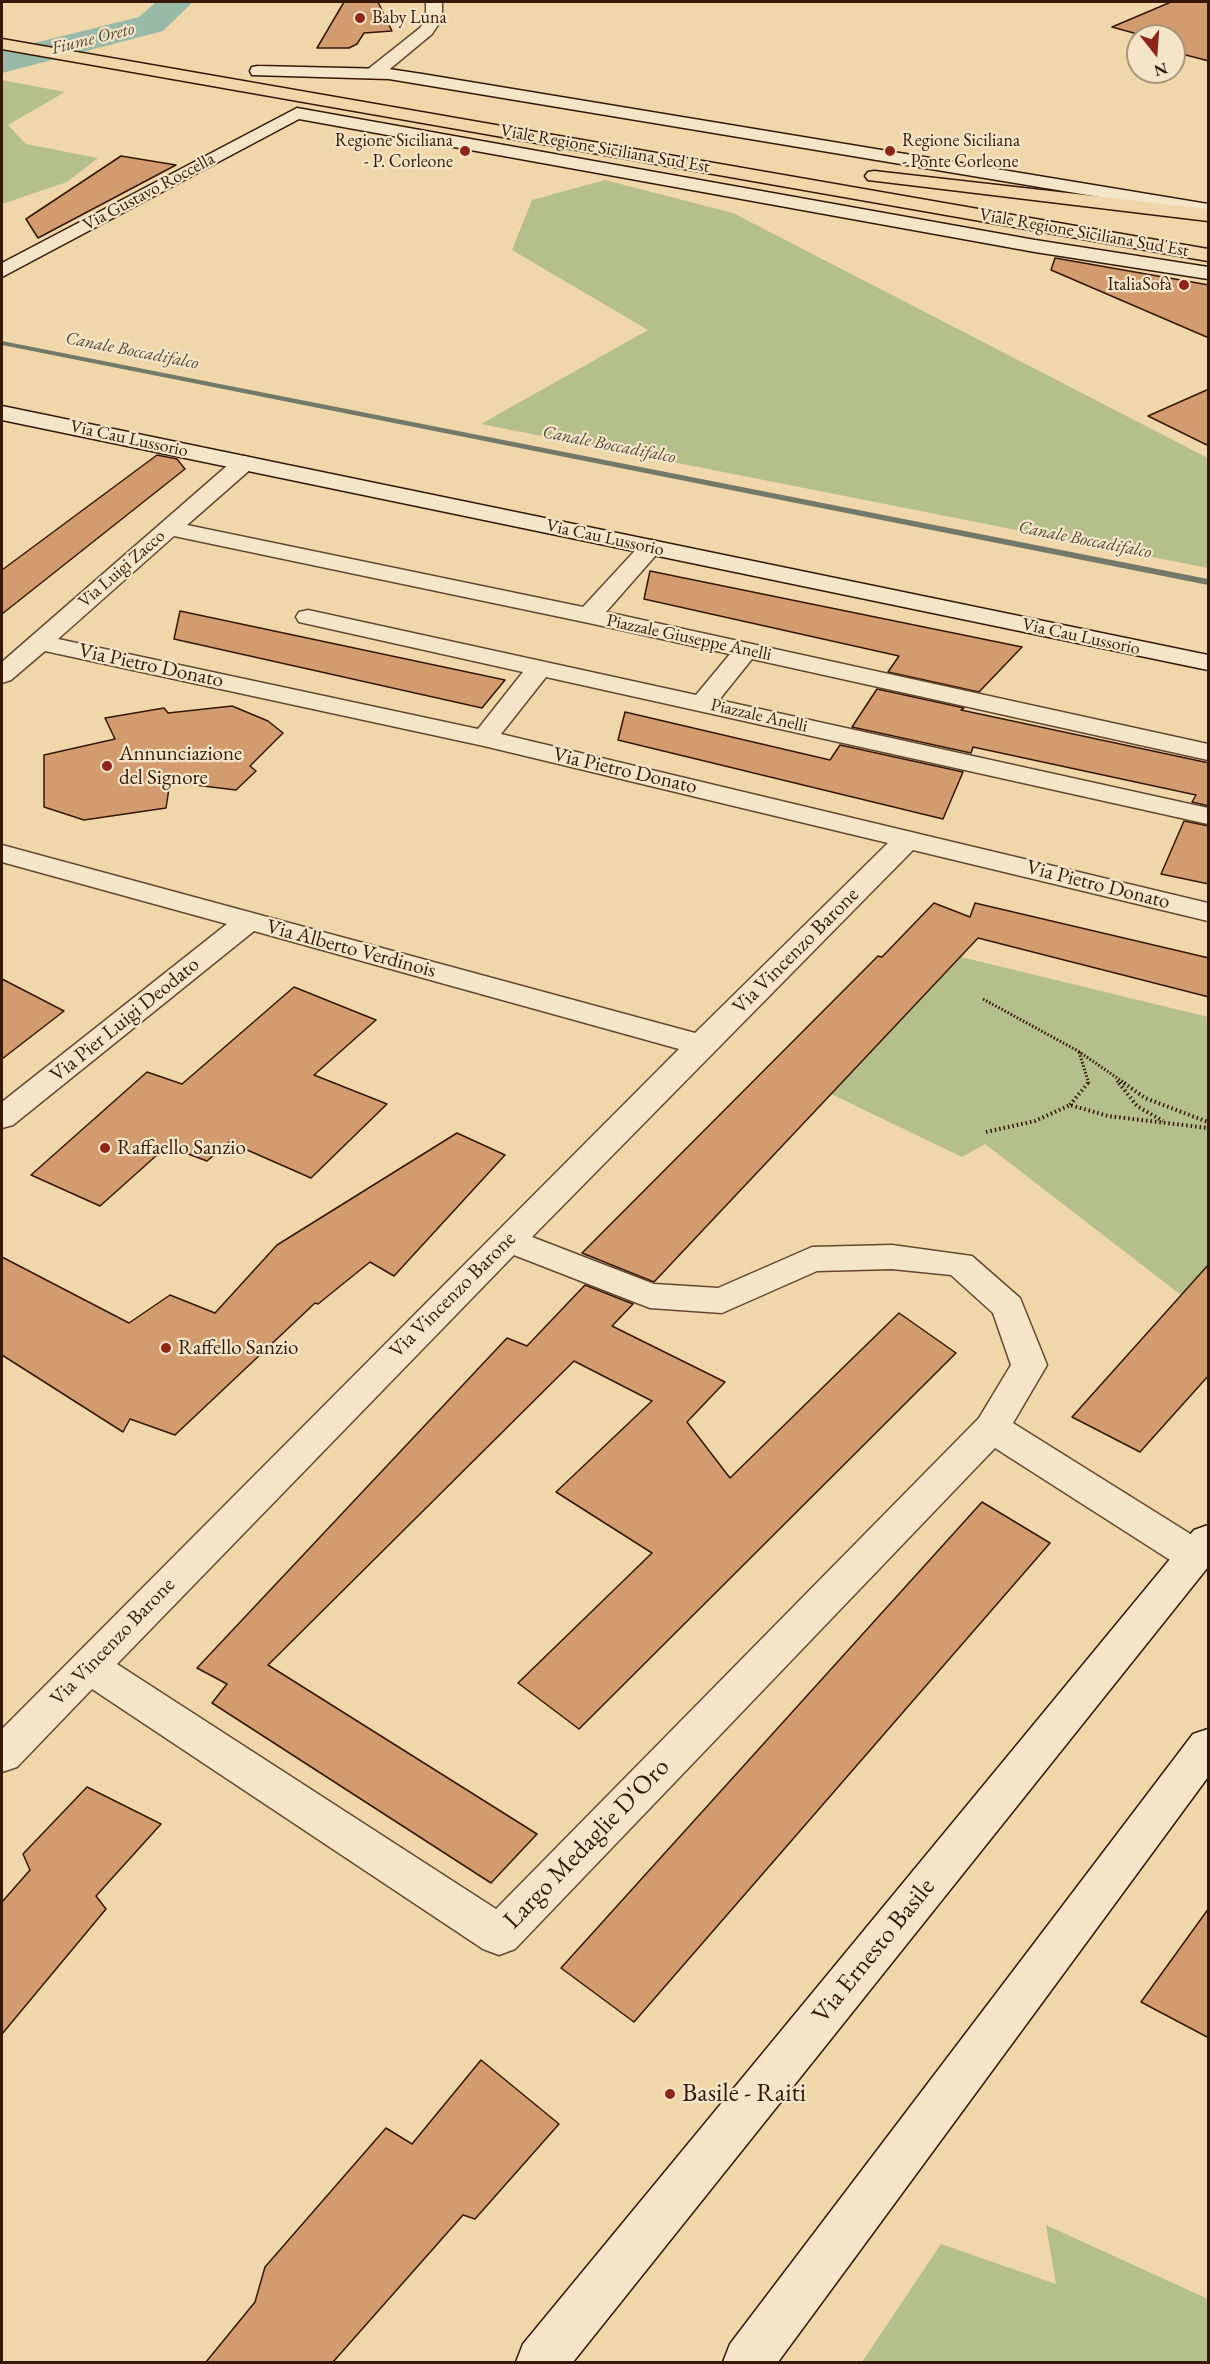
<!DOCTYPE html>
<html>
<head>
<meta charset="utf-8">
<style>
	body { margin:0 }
	#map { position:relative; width:1210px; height:2364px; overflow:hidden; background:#efd7aa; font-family:"EB Garamond",serif }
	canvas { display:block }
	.frame { position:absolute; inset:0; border:3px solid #361808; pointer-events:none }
	.north { position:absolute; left:1126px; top:24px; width:60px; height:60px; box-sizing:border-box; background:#f5e5c8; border:2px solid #a9937b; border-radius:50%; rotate:163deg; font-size:16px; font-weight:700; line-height:24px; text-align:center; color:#361808 }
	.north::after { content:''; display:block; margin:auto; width:21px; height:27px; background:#8f2418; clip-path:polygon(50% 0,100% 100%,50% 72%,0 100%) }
</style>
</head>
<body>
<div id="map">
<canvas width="1210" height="2364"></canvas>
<div class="frame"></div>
<div class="north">N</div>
</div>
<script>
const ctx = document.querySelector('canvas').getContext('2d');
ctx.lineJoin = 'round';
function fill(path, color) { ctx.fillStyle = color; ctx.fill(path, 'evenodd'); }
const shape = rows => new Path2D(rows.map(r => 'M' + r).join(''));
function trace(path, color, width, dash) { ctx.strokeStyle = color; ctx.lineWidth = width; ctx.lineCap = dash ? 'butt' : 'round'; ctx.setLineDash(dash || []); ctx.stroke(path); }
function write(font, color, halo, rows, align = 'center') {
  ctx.font = font + ' "EB Garamond",serif'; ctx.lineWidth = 4.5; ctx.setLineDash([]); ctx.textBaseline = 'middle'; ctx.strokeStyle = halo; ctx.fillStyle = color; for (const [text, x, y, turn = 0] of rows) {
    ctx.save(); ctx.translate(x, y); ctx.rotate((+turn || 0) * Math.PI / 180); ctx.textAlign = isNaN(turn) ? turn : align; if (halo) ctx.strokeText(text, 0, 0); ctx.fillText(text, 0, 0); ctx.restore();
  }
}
fill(shape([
	[2,80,65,92,8,125,26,144,98,158,67,182,2,204],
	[605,180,733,213,1208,458,1208,568,481,424,648,330,512,250,532,200],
	[961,957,1208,1017,1208,1264,1181,1295,985,1144,962,1157,831,1094],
	[1046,2225,1208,2299,1208,2362,862,2362,941,2244,1056,2284]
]), '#b5bf8b');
fill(shape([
	[2,341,1208,579,1208,585,2,345,2,341]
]), '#727969');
fill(shape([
	[156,2,193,2,163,31,2,73,2,51,139,17,156,2]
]), '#9abaa9');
const building = shape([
	[344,2,378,2,392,31,364,33,357,44,349,48,317,48,344,2],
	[1171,2,1209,2,1209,61,1174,52,1174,36,1138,36,1141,35,1112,27,1171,2],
	[121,156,176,165,38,238,26,219,121,156],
	[1055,258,1209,285,1209,338,1051,270,1055,258],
	[1209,389,1209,446,1148,416,1209,389],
	[157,455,177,459,185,469,2,614,2,570,157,455],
	[650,571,1022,647,979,692,888,672,899,656,644,599,650,571],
	[180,611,505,680,482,708,174,639,180,611],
	[877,689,964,708,961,710,1209,763,1209,806,1192,802,1196,795,973,747,971,753,852,727,877,689],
	[232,706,268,721,283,733,250,766,256,771,236,790,170,782,166,808,84,820,44,807,44,755,115,739,105,718,164,708,168,713,232,706],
	[625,712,830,760,840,745,963,772,943,819,618,740,625,712],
	[1184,821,1209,826,1209,884,1161,874,1184,821],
	[934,903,970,917,975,903,1209,958,1209,997,978,938,654,1282,582,1253,878,956,882,957,934,903],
	[2,979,64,1011,2,1059,2,979],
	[294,987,376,1020,314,1075,387,1104,311,1178,229,1142,207,1161,167,1146,100,1206,31,1175,147,1072,182,1084,294,987],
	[457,1133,505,1155,394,1276,370,1262,318,1304,315,1303,175,1435,130,1419,123,1432,2,1355,2,1257,129,1323,170,1295,215,1313,277,1245,457,1133],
	[1209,1264,1209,1375,1140,1452,1072,1417,1209,1264],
	[585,1285,633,1304,612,1326,725,1382,687,1422,730,1478,899,1313,956,1353,579,1729,518,1683,652,1553,556,1492,652,1401,574,1361,268,1665,537,1834,491,1883,212,1703,227,1684,197,1668,507,1338,527,1346,585,1285],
	[982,1502,1050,1543,634,2022,561,1968,982,1502],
	[87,1787,161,1824,96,1896,106,1909,2,2034,2,1902,30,1870,23,1854,87,1787],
	[1209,1908,1209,2038,1141,2002,1209,1908],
	[481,2060,559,2124,475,2219,463,2215,333,2362,206,2362,255,2302,265,2267,386,2128,412,2144,481,2060]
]);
fill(building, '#d39c6e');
trace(building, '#361808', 1.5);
const street = shape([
	[426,2,442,2,442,19,432,34,379,78,367,78,365,74,367,70,420,28,426,19,426,2],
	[244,456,252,458,255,463,252,468,187,525,583,607,643,542,651,540,659,542,663,547,606,612,1208,744,1208,760,752,659,719,700,1208,808,1208,824,546,677,501,734,1208,903,1208,921,913,850,532,1237,654,1284,718,1288,812,1247,892,1245,972,1256,1020,1298,1047,1365,1013,1423,1208,1545,1208,1567,1195,1571,1181,1567,995,1448,515,1949,499,1955,483,1949,92,1689,17,1767,2,1772,2,1729,679,1049,254,931,13,1125,2,1128,2,1102,227,924,2,862,2,845,695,1033,888,843,484,746,45,651,11,680,2,683,2,662,236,458,244,456],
	[174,536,589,623,730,654,696,695,308,610,299,612,296,617,299,622,308,624,523,672,478,729,58,639,174,536],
	[514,1255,650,1308,722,1313,817,1271,892,1269,951,1275,993,1313,1011,1365,979,1418,496,1909,117,1664,514,1255]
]);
const secondary = shape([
	[258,66,389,69,422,74,1208,204,1208,215,389,79,252,75,250,71,252,67,258,66],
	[297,108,1035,240,1208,267,1208,279,1035,252,299,119,2,277,2,263,297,108],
	[2,406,1208,655,1208,670,2,420,2,406],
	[1208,1525,1208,1567,573,2362,516,2362,523,2344,1194,1530,1208,1525],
	[1208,1729,1208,1777,778,2362,723,2362,730,2344,1193,1734,1208,1729]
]);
const primary = shape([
	[2,39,1208,249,1208,261,2,49,2,39],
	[874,171,1208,209,1208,221,868,180,865,176,868,172,874,171]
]);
trace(street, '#644830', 3);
trace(secondary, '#361808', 3);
trace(primary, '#361808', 3);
trace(shape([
	[983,999,1078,1051,1126,1084],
	[1079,1052,1089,1084],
	[1117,1081,1120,1084]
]), '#361808', 3, [1.5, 2]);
trace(shape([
	[1119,1083,1137,1106,1163,1121],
	[1124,1083,1145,1098,1208,1122],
	[1070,1105,1088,1083],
	[986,1132,1035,1121,1070,1105,1108,1116,1208,1128]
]), '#361808', 4, [1.5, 3]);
fill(street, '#f5e5c8');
fill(secondary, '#f5e5c8');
fill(primary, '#efd7aa');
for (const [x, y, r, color] of [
	[360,18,6,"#8f2418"],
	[465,151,6,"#8f2418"],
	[890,151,6,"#8f2418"],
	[1184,285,6,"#8f2418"],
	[107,766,6,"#8f2418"],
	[105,1148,6,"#8f2418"],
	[166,1348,6,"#8f2418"],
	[670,2094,6,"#8f2418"]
]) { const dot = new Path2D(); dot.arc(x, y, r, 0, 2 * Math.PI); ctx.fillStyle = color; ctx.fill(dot); trace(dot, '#f5e5c8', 2); }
write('18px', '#361808', '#f5e5c8', [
	["Baby Luna",372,18],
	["Regione Siciliana",453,141,"right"],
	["- P. Corleone",453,162,"right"],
	["Regione Siciliana",902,141],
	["- Ponte Corleone",902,162],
	["ItaliaSofà",1172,285,"right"]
], 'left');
write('italic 18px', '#544938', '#f5e5c8', [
	["Fiume Oreto",93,39,-14],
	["Canale Boccadifalco",132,351,11],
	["Canale Boccadifalco",609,445,11],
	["Canale Boccadifalco",1085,540,11]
]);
write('18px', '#361808', '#f5e5c8', [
	["Viale Regione Siciliana Sud Est",605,149,10],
	["Via Gustavo Roccella",149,192,-28],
	["Viale Regione Siciliana Sud Est",1084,233,10],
	["Via Cau Lussorio",129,439,12],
	["Via Cau Lussorio",605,538,12],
	["Via Luigi Zacco",122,569,-41],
	["Via Cau Lussorio",1081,637,12],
	["Piazzale Giuseppe Anelli",689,638,12],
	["Piazzale Anelli",759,716,13]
]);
write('21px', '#361808', '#f5e5c8', [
	["Via Pietro Donato",151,666,12],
	["Via Pietro Donato",625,771,13],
	["Via Pietro Donato",1098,885,14],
	["Via Alberto Verdinois",351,949,15],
	["Via Vincenzo Barone",796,951,-45],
	["Via Pier Luigi Deodato",125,1020,-39],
	["Via Vincenzo Barone",453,1295,-45],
	["Via Vincenzo Barone",113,1642,-46]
]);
write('21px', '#361808', '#f5e5c8', [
	["Annunciazione",119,754],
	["del Signore",119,778],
	["Raffaello Sanzio",117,1148],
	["Raffello Sanzio",178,1348]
], 'left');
write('26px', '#361808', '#f5e5c8', [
	["Largo Medaglie D'Oro",587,1844,-46],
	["Via Ernesto Basile",874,1951,-51]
]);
write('26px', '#361808', '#f5e5c8', [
	["Basile - Raiti",682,2094]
], 'left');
</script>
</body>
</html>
